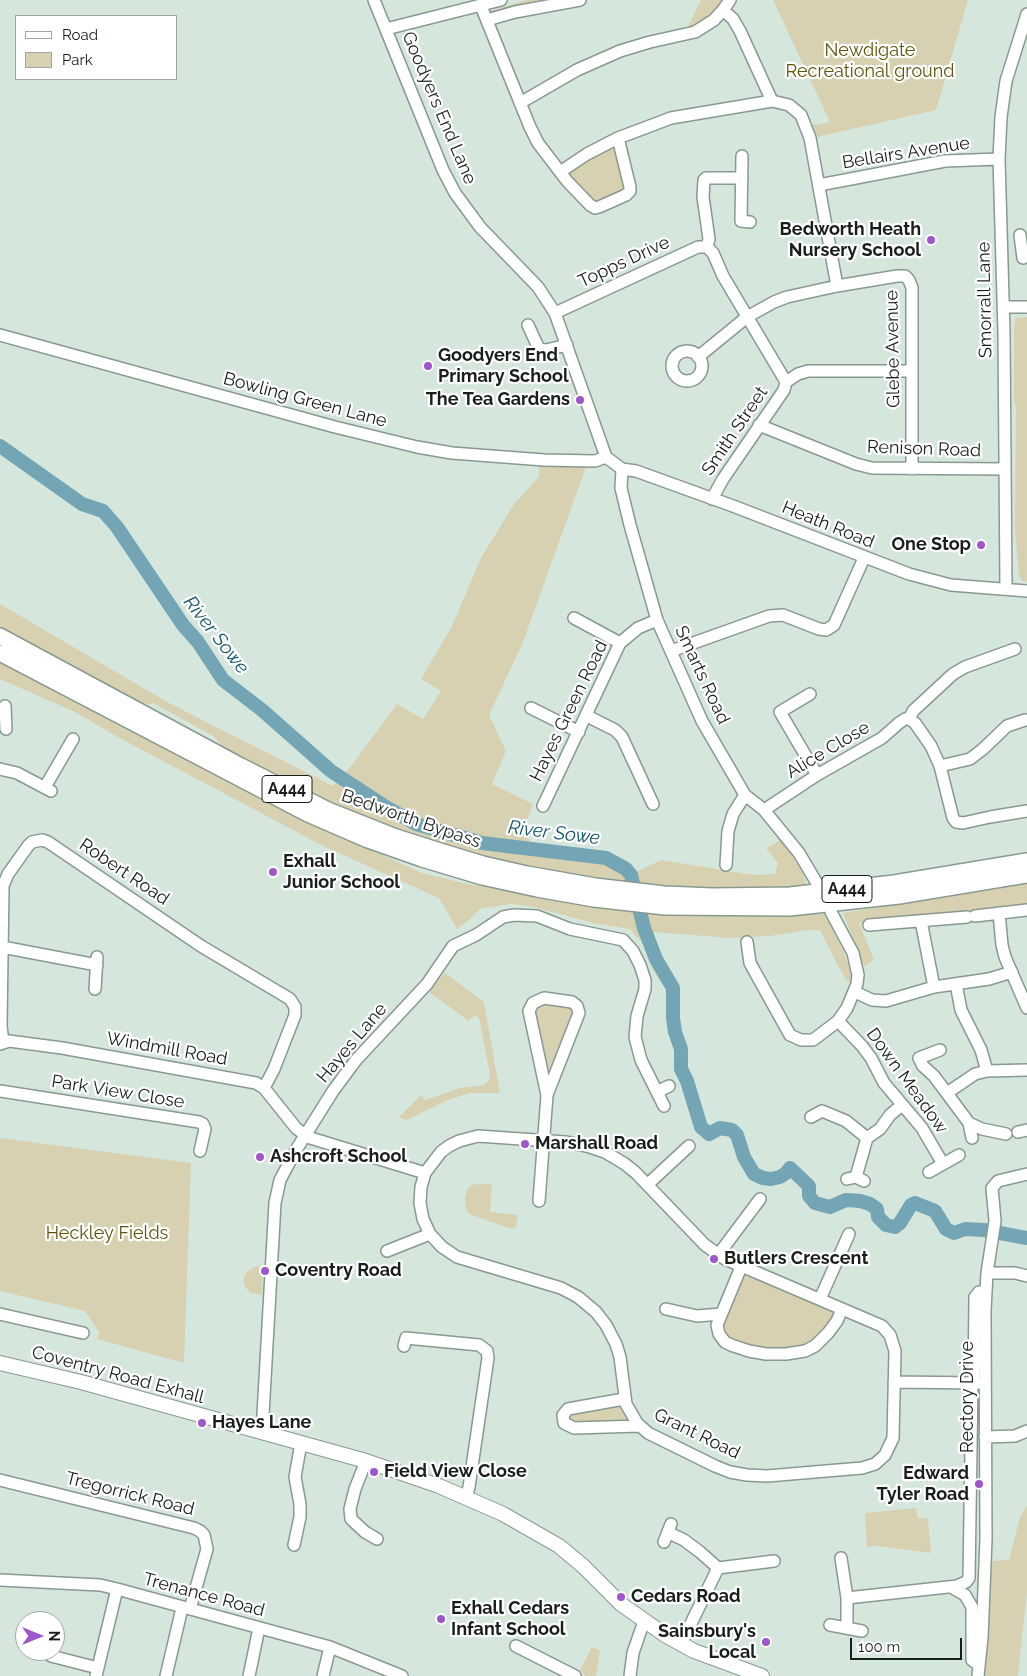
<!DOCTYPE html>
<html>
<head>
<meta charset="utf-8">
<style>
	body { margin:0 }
	#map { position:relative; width:1027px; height:1676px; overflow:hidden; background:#d5e7dd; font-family:Raleway,sans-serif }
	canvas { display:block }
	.legend { position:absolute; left:15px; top:15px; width:162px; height:65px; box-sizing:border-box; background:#fff; border:1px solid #a3a5a3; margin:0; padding:6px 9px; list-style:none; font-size:15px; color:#181e1a }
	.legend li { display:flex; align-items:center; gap:10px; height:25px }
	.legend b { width:25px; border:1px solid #a3a5a3 }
	.north { position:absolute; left:15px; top:1611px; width:50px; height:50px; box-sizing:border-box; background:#fff; border:1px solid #a3a5a3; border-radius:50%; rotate:90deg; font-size:14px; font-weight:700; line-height:20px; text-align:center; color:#181e1a }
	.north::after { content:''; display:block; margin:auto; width:18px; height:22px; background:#9e56ca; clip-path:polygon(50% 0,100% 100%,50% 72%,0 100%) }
	.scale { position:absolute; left:850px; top:1638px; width:112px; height:22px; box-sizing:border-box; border:2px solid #181e1a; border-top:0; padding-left:6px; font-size:15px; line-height:18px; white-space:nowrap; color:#181e1a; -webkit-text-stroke:4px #fff; paint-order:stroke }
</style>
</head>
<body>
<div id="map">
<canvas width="1027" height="1676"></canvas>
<ul class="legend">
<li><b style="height:6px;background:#fff"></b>Road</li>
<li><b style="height:14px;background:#d7d1b1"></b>Park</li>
</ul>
<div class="north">N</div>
<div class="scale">100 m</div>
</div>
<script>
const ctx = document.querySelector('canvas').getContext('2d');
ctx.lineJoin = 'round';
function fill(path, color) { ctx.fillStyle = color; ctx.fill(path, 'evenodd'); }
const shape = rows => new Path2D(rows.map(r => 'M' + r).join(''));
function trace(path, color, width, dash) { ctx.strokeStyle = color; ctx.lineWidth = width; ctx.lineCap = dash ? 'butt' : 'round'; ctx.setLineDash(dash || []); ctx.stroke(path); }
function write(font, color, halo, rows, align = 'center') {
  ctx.font = font + ' Raleway,sans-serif'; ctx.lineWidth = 4.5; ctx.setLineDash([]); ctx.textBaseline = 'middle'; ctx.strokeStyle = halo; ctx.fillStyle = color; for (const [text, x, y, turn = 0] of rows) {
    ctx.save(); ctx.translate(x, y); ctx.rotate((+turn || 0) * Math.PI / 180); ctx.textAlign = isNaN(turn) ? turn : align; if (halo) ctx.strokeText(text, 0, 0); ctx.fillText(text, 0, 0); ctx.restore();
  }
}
fill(shape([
	[526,0,567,0,488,16,487,12],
	[701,0,722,0,719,6,710,17,698,24,687,29],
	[773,0,968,0,936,110,817,137,812,125,830,122],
	[611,145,616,147,625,190,593,204,567,173],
	[1027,317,1027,582,1023,581,1019,576,1015,530,1016,407,1014,400,1014,329,1015,319,1019,318],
	[539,463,586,467,523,642,489,715,506,751,492,784,533,804,525,825,532,849,606,858,626,869,631,875,661,860,754,875,775,874,778,863,766,848,772,846,782,838,803,874,807,885,750,891,647,886,573,876,484,858,427,842,314,799,224,748,213,736,153,703,148,705,120,696,0,629,0,604,169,703,333,786,352,765,397,704,423,719,441,691,421,679,452,626,481,558,514,504,539,477],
	[0,660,183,756,280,809,422,873,463,883,600,908,682,916,824,914,843,950,850,970,851,981,847,981,837,964,820,930,807,930,770,936,731,938,653,932,652,941,656,956,673,980,669,988,664,986,656,975,650,963,646,948,630,929,593,923,534,907,510,904,480,909,469,920,457,929,439,898,323,846,116,736,75,712,0,679],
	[1027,882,1027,906,859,923,874,960,864,967,843,913],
	[445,973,484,1002,500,1093,470,1093,448,1100,407,1120,400,1118,400,1116,421,1095,425,1100,460,1088,484,1085,489,1080,490,1074,479,1018,474,1015,469,1021,429,992],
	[542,1001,566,1003,575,1011,552,1068,549,1068,545,1067,533,1011],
	[0,1138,191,1163,184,1363,97,1339,99,1332,85,1311,0,1291],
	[478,1184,492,1184,490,1212,518,1215,515,1229,505,1227,472,1215,468,1213,466,1207,465,1198,467,1190,471,1185],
	[256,1266,263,1267,262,1295,251,1293,246,1288,244,1283,244,1276,247,1272],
	[744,1275,833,1312,835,1313,832,1322,809,1346,793,1349,764,1349,726,1339,721,1327],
	[619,1404,627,1420,625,1422,573,1424,567,1419,570,1412],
	[1027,1505,1027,1591,1018,1676,983,1676,992,1561,1009,1560,1020,1517],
	[916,1508,918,1518,928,1519,931,1553,877,1546,867,1547,865,1513],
	[592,1647,600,1650,596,1676,586,1676,580,1670]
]), '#d7d1b1');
trace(shape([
	[0,446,82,504,103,511,117,527,183,625,198,642,223,680,262,710,331,771,386,807,416,824,482,843,606,858,626,869,631,875,644,928,656,959,673,988,673,1018,675,1032,681,1049,681,1069,687,1081,701,1127,709,1134,720,1128,732,1130,737,1135,744,1157,754,1174,763,1178,771,1179,780,1177,786,1173,790,1168,809,1186,809,1196,815,1203,830,1207,846,1200,860,1201,870,1204,877,1209,878,1217,886,1225,895,1227,900,1223,911,1205,915,1203,935,1211,946,1229,954,1233,965,1229,984,1230,1027,1238]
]), '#73a5b5', 14);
const minor = shape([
	[374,0,443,170,455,193,480,227,538,287,555,313,606,457],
	[730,0,723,10,733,19,740,31,772,101],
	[481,6,530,127,538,143,567,181,590,205,595,208,599,207,626,195,630,191,630,187,618,138],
	[487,20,515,12,580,0],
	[386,29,501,0],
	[520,103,577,70,620,51,650,42,695,32,714,20,723,10],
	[742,156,741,221,750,222],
	[560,172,587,154,618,138,671,118,772,101,789,105,801,115,810,138,837,286],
	[819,185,945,161,999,159],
	[1020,235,1023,258],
	[707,247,713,253,723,276,786,382],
	[707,247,709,239,703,197,704,180,706,178,742,178],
	[1004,307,1027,307],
	[555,313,698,247,707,247],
	[528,325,539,349,546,350,567,345],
	[0,335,335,427,417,447,452,453,544,460,595,461,606,457],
	'672 366a15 15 0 1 1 30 0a15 15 0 1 1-30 0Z',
	[698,357,747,317,774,302,787,297,837,286,897,276,905,276,909,280,912,288,912,469],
	[786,382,798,374,808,371,911,371],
	[759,425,856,464,872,468,1005,469],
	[606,457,622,469,636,471,733,506,909,574,951,585,1027,591],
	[622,469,621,488,630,525,657,620,702,721,745,795,764,810,799,853,818,885],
	[712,499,723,479,784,390,786,382],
	[1006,589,1004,333,999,159,1001,117,1006,81,1027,14],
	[574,618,620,643],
	[671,651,769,616,783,615,819,629,826,630,834,625,864,558],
	[810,694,780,712,817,775],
	[5,706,6,729],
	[531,708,579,732],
	[587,716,615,730,622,737,653,804],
	[909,719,915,723,931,746,940,766,953,818,956,822,963,823,990,817,1027,811],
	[940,766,970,759,983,749,1007,726,1025,720],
	[0,769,17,773,51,791],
	[45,787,73,739],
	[543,806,620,643,638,628,657,620],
	[764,810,817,775,882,738,899,723,905,719,909,719,913,711,953,674,965,667,1015,649],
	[726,865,728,831,733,814,745,795],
	[999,913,1002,945,1005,957,1027,1008],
	[975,916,1027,910],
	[921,921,934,987],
	[869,925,967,917],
	[747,942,750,963,790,1035,801,1040,813,1040,838,1021,847,1008,857,984,858,975,853,953,831,912],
	[2,947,97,965],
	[956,984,961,1010,981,1050,987,1071],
	[95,989,97,957],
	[855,992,872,1000,886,1001,934,987,989,979,1012,972],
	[838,1021,862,1046,871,1058,884,1083,922,1128,943,1164],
	[3,1042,1,1026,3,886,8,874,28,846,32,842,42,840,48,842,201,946,290,999,295,1007,295,1015,274,1069,264,1088],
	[0,1044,9,1041,62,1048,256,1083,264,1088,296,1128,305,1135],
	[940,1050,919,1058,923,1066,934,1076,969,1123,982,1129,1006,1134],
	[0,1091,199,1122,203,1124,205,1129,200,1151],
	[947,1093,975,1074,987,1071,1027,1070],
	[664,1106,657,1092,669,1086],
	[811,1117,822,1111,846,1121,867,1138],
	[969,1123,972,1138],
	[1018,1132,1027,1130],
	[304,1136,425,1173],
	[478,1136,565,1142,587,1146,605,1152,625,1164,636,1173,705,1245,725,1259,882,1326,890,1335,895,1351,893,1438,885,1455,875,1464,862,1468,767,1476,747,1475,730,1472,715,1466,648,1433,637,1423,626,1404,620,1357,616,1344,606,1325,596,1312,578,1297,561,1288,457,1257,442,1247,430,1234,423,1219,420,1203,421,1187,425,1173,441,1152,449,1146,459,1141,478,1136],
	[929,1172,959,1155],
	[856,1177,867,1138,880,1129,890,1115,902,1105],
	[847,1179,856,1177,864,1181],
	[648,1184,689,1146],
	[539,1201,547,1095,579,1013,577,1006,572,1002,544,998,533,1003,529,1011,547,1095],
	[387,1251,430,1234],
	[718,1255,760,1199],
	[741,1267,717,1325,719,1334,725,1342,731,1345,749,1351,766,1354,786,1354,805,1351,815,1346,828,1333,837,1321,842,1309],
	[987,1273,1015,1273,1027,1276],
	[820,1299,849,1234],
	[666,1309,697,1316,721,1314],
	[0,1314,83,1333],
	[404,1346,406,1338,479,1345,487,1351,488,1358,469,1487,466,1498],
	[894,1382,979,1383],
	[974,1383,975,1297,979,1292,986,1292],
	[624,1399,568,1409,563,1415,564,1423,574,1428,640,1426],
	[262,1432,275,1203,280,1180,296,1150,333,1091,356,1060,427,984,453,946,476,935,503,917,514,915,537,916,570,929,623,940,633,951,640,965,645,980,645,989,637,1016,635,1037,641,1060,657,1092],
	[985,1437,1015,1436,1027,1431],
	[366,1461,355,1489,350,1509,351,1519,365,1532,377,1539],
	[0,1480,194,1528,200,1531,204,1535,207,1549,190,1609],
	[669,1533,684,1540,700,1552,718,1568,774,1561],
	[664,1542,671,1524],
	[294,1545,300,1517,300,1504,295,1477,301,1443],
	[841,1558,847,1598,847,1628],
	[0,1580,100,1585,117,1589,330,1647,402,1676],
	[951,1587,965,1595,972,1607,972,1660,979,1665],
	[847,1598,957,1586,966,1582,969,1578,972,1383],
	[830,1625,862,1631],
	[681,1644,718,1568],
	[516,1646,575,1676],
	[51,1656,98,1668],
	[96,1676,117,1589],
	[166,1676,182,1608],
	[249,1676,259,1628],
	[323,1676,330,1647],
	[630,1676,633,1653,644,1621],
	[978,1676,982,1638,986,1539,985,1311,987,1273,995,1221,992,1188,998,1181,1027,1174]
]);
const major = shape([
	[0,1363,81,1382,366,1461,439,1486,503,1514,559,1546,583,1566,621,1604,665,1635,694,1651,762,1676]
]);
const highway = shape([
	[0,636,241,766,328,810,396,837,440,851,483,864,527,874,595,886,664,894,713,896,790,895,894,883,1027,861],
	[0,653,308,814,368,840,422,859,482,877,537,889,594,899,665,907,790,908,899,896,1027,875]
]);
trace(minor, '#88998f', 14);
trace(major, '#88998f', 16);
trace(highway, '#88998f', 18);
trace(minor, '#fff', 11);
trace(major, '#fff', 14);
trace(highway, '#fff', 15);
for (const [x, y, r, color] of [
	[931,240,5,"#9e56ca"],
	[428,366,5,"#9e56ca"],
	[580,400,5,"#9e56ca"],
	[981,545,5,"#9e56ca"],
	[273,872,5,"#9e56ca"],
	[525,1144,5,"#9e56ca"],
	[260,1157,5,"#9e56ca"],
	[714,1259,5,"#9e56ca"],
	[265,1271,5,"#9e56ca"],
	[202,1423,5,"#9e56ca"],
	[374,1472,5,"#9e56ca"],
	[979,1484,5,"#9e56ca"],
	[621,1597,5,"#9e56ca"],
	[441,1619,5,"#9e56ca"],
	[766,1642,5,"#9e56ca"]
]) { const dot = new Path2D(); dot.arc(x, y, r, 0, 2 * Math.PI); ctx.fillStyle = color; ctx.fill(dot); trace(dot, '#fff', 2); }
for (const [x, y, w] of [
	[287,789,50],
	[847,889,50]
]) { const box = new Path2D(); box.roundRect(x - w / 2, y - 13.5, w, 27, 4); ctx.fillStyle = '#fff'; ctx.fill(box); trace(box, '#181e1a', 1); }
write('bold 16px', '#181e1a', null, [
	["A444",287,789],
	["A444",847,889]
]);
write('18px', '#61540a', '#fff', [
	["Newdigate",870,51],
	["Recreational ground",870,72],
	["Heckley Fields",107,1234]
]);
write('18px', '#181e1a', '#fff', [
	["Goodyers End Lane",439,108,67],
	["Bellairs Avenue",906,153,-9],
	["Topps Drive",624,262,-25],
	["Smorrall Lane",985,300,-91],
	["Glebe Avenue",893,349,-91],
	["Bowling Green Lane",305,400,15],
	["Smith Street",735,431,-56],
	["Renison Road",924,449,2],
	["Heath Road",828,525,22],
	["Smarts Road",702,675,65],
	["Hayes Green Road",569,711,-64],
	["Alice Close",828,750,-31],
	["Bedworth Bypass",411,819,19],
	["Robert Road",124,872,34],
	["Hayes Lane",352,1043,-50],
	["Windmill Road",167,1049,10],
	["Down Meadow",907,1081,54],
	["Park View Close",118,1092,9],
	["Coventry Road Exhall",118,1375,15],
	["Rectory Drive",968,1397,-90],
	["Grant Road",697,1434,26],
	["Tregorrick Road",130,1494,14],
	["Trenance Road",204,1595,15]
]);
write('bold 18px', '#181e1a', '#fff', [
	["Bedworth Heath",921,230,"right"],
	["Nursery School",921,251,"right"],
	["Goodyers End",438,356],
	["Primary School",438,377],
	["The Tea Gardens",570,400,"right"],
	["One Stop",971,545,"right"],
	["Exhall",283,862],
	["Junior School",283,883],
	["Marshall Road",535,1144],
	["Ashcroft School",270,1157],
	["Butlers Crescent",724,1259],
	["Coventry Road",275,1271],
	["Hayes Lane",212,1423],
	["Field View Close",384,1472],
	["Edward",969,1474,"right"],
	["Tyler Road",969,1495,"right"],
	["Cedars Road",631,1597],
	["Exhall Cedars",451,1609],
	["Infant School",451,1630],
	["Sainsbury's",756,1632,"right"],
	["Local",756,1653,"right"]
], 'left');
write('italic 19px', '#125768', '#fff', [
	["River Sowe",216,635,52],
	["River Sowe",554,833,7]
]);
</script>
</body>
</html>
